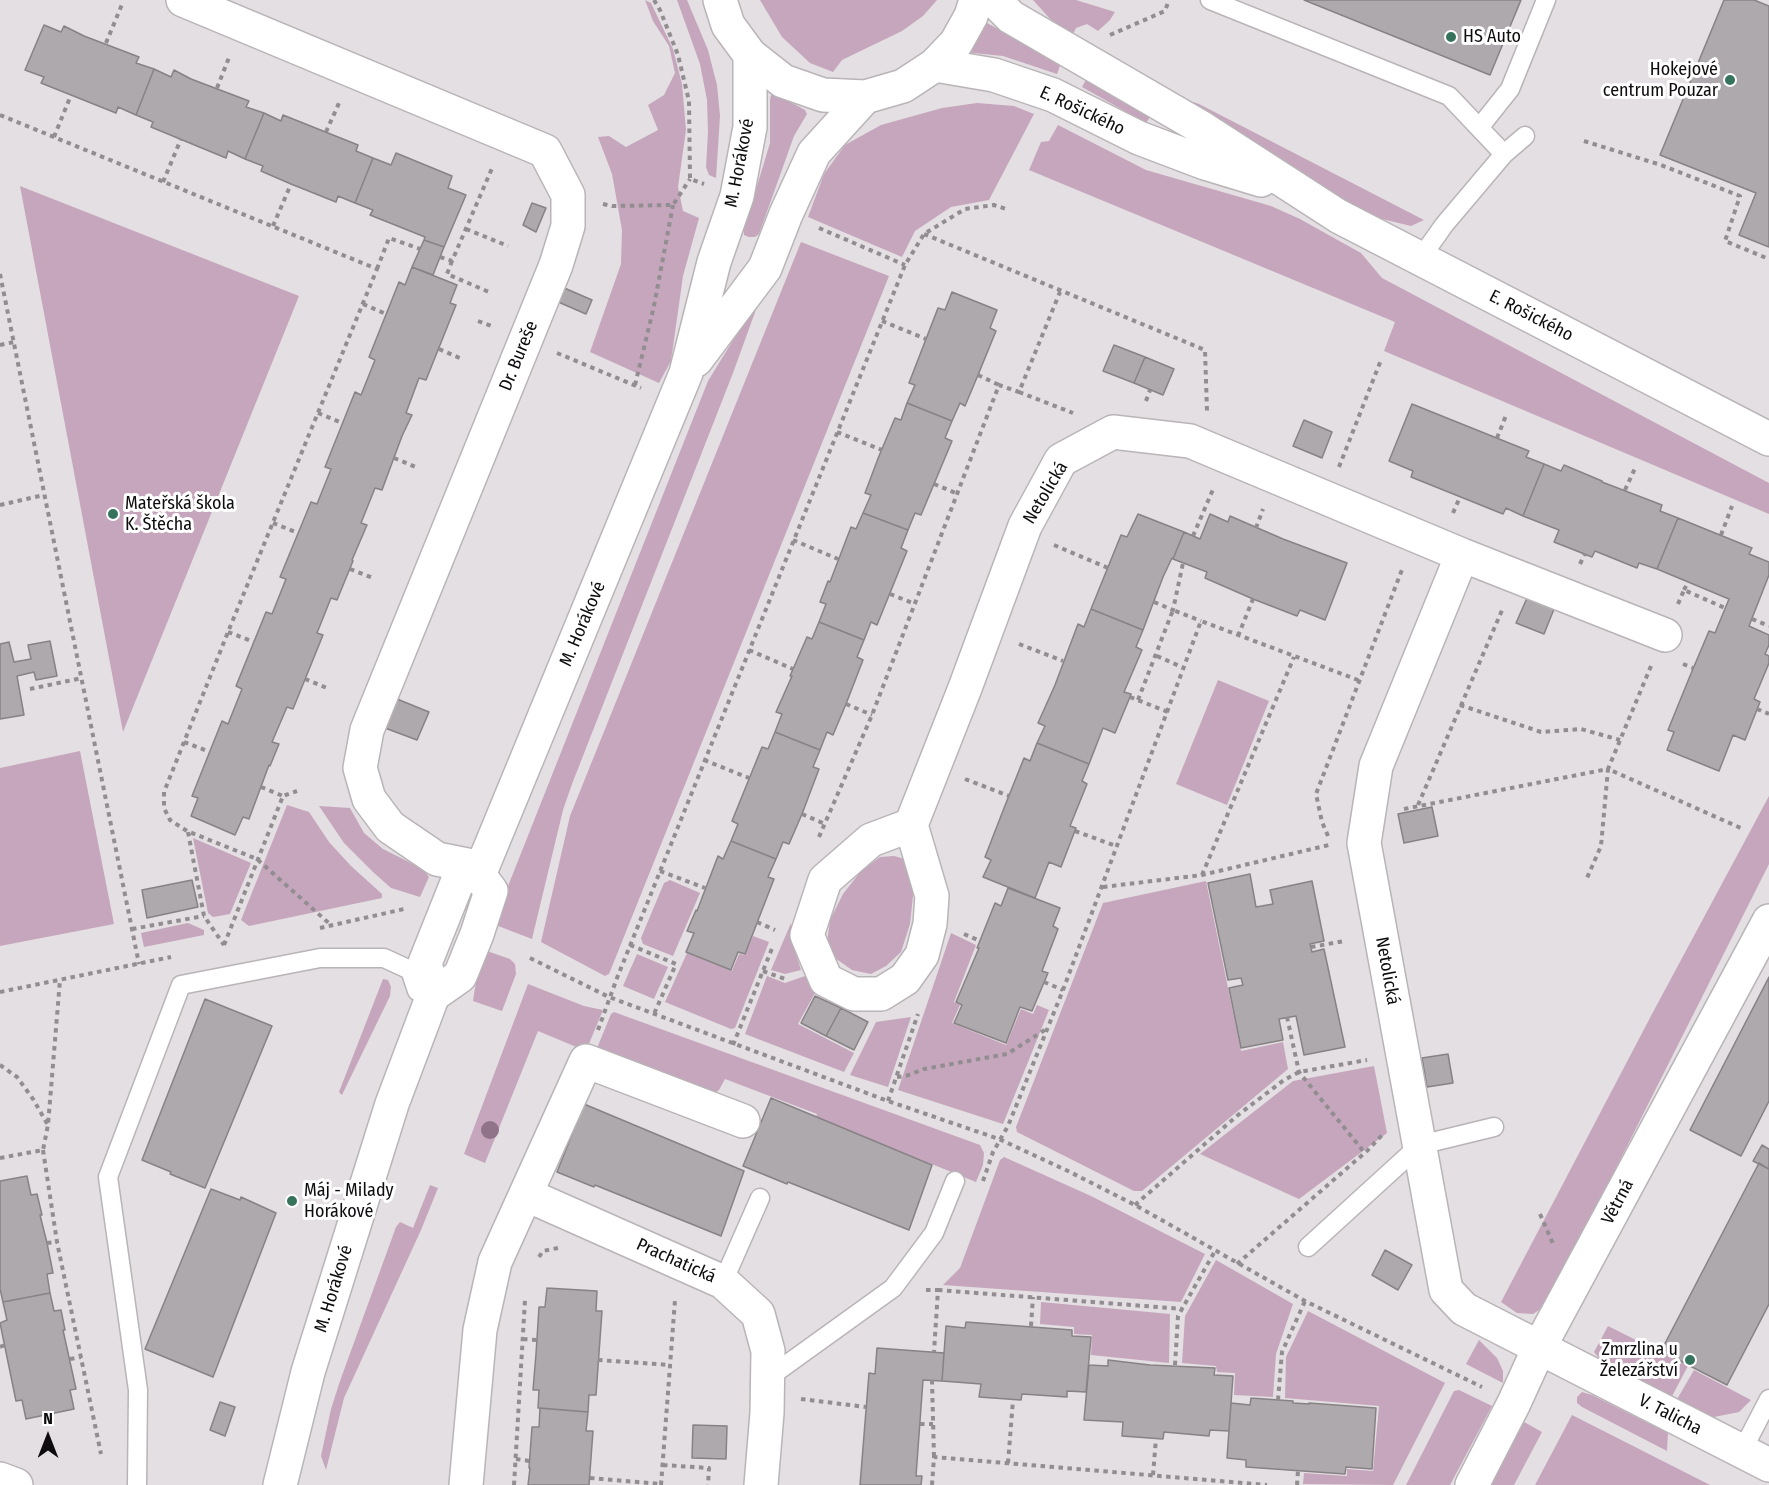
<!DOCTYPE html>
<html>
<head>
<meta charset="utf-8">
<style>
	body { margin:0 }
	#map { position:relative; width:1769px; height:1485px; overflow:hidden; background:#e4dfe2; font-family:"Fira Sans Condensed",sans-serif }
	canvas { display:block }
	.north { position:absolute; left:18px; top:1407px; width:60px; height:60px; -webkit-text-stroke:4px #fff; paint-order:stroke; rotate:0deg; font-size:16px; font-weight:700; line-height:24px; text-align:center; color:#0e0c0e }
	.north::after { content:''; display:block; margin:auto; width:21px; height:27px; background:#0e0c0e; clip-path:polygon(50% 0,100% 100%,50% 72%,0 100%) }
</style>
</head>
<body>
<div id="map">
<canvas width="1769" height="1485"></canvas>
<div class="north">N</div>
</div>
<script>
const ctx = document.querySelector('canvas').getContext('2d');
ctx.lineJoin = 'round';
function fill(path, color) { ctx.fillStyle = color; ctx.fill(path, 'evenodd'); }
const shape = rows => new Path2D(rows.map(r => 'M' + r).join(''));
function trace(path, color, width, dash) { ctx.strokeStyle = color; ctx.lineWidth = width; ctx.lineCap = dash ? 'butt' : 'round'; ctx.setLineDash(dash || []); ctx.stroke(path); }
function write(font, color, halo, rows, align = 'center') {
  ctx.font = font + ' "Fira Sans Condensed",sans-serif'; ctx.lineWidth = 6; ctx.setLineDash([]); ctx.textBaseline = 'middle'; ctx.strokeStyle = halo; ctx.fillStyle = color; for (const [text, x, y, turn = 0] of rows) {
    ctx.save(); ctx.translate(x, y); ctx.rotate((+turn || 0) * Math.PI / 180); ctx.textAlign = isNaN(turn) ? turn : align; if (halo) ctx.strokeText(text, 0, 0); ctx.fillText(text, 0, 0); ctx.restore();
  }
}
fill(shape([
	[645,0,651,3,673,49,682,84,686,130,678,187,683,211,699,218,683,276,671,361,659,383,590,352,621,264,622,230,612,174,598,137,609,136,626,147,658,130,648,105,664,95,675,73,669,46,653,21],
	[677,0,687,0,708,50,717,85,720,116,716,178,709,175,706,167,708,132,707,100,700,64],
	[760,0,937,0,923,16,902,31,842,60,833,72,810,63,782,37],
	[1033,0,1076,0,1115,12,1110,20,1098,31,1087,24,1076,28,1073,34,1051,20],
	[987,23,1061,63,1057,74,1003,56,964,52],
	[1087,78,1152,114,1146,123,1082,87],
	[776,94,805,110,807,114,794,136,759,234,755,237,749,237,744,235,743,227,754,196,770,143,770,100,771,95],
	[1190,101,1199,104,1424,220,1411,226,1378,218,1348,203,1185,103],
	[977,103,1014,106,1034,114,989,200,951,207,915,231,902,257,808,217,824,174,845,145,881,125,942,108],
	[1058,125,1146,170,1271,206,1300,219,1361,253,1382,278,1769,483,1769,514,1384,351,1395,322,1029,170,1041,142,1049,141],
	[20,186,299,296,123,732],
	[801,242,889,276,609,974,605,976,541,942,570,816],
	[762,293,733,373,572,784,563,810,532,939,493,924,708,381],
	[1218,680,1269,701,1227,805,1176,784],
	[80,751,114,924,0,946,0,768],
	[1769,796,1769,864,1547,1305,1533,1314,1517,1313,1501,1302,1652,1014],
	[287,805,309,812,329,842,351,866,382,894,382,898,249,926,241,920],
	[319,806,350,808,364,833,383,849,423,869,429,877,420,897,391,888,373,872,344,843],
	[193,838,251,863,230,914,213,917,208,913],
	[894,856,905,859,912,872,913,896,910,924,901,952,886,966,871,974,852,970,835,958,827,943,830,920,843,894,861,871,880,857],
	[670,880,700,893,673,956,643,944,641,938,664,883],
	[1206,881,1241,1051,1283,1042,1288,1069,1142,1191,1134,1191,1017,1132,1016,1127,1103,903],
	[188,923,204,930,204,935,144,947,141,933],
	[791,923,793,944,801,970,785,974,771,970],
	[951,933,976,945,954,1002,960,1005,952,1023,1006,1045,1021,1009,1033,1014,1037,1005,1049,1010,1003,1124,898,1090],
	[753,936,769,942,735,1028,731,1029,665,1002,687,953,732,971,739,954,745,955],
	[481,949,510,959,515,964,516,974,502,1011,473,1001],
	[637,954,668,967,654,999,623,986],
	[767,976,785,983,805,976,815,993,798,1024,854,1053,844,1072,745,1034],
	[383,979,388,980,391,987,390,996,342,1095,339,1092],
	[528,984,584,1006,603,1010,586,1051,538,1031,485,1163,464,1154],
	[614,1012,980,1145,984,1153,983,1165,976,1182,816,1117,817,1114,725,1079,719,1090,712,1095,595,1053,611,1014],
	[911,1017,888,1087,850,1075,876,1022],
	[1374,1066,1387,1133,1299,1199,1200,1154,1293,1081],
	[1004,1157,1091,1196,1205,1254,1181,1302,943,1285,960,1268,1000,1160],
	[430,1185,438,1188,421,1230,344,1398,326,1470,321,1456,331,1409,340,1381,396,1227,400,1222,413,1228],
	[1216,1260,1293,1304,1276,1354,1273,1397,1234,1395,1235,1373,1217,1372,1216,1366,1182,1363,1185,1316],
	[1041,1302,1170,1314,1169,1363,1091,1355,1092,1335,1074,1334,1074,1327,1040,1324],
	[1308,1311,1445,1383,1393,1485,1303,1484,1304,1473,1347,1476,1347,1469,1373,1471,1379,1406,1285,1398,1286,1357],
	[1608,1326,1688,1366,1671,1398,1602,1362,1594,1352],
	[1479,1340,1497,1358,1503,1371,1503,1383,1466,1364],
	[1694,1370,1751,1400,1739,1412,1714,1417,1703,1414,1676,1401],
	[1459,1390,1492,1406,1450,1485,1406,1485,1454,1391],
	[1582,1392,1592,1395,1668,1433,1667,1451,1582,1407,1577,1403,1577,1397],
	[1572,1415,1710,1485,1535,1485],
	[1524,1422,1542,1432,1514,1485,1491,1485]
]), '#c6a6bc');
const building = shape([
	[1304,0,1521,0,1490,75,1304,0],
	[1724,0,1754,0,1769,6,1769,247,1739,235,1756,193,1660,155,1724,0],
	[44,25,61,32,64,26,84,36,139,57,136,63,154,69,136,115,118,107,116,113,41,83,44,77,25,70,44,25],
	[154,69,171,77,174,70,191,79,249,101,246,107,264,113,245,159,228,151,226,158,151,127,153,122,136,115,154,69],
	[264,113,281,121,283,115,358,145,356,151,373,158,355,203,338,196,336,202,291,184,261,171,263,166,245,159,264,113],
	[396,153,452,176,448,188,466,195,444,247,424,240,425,237,370,215,373,210,355,203,373,158,391,165,396,153],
	[532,203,546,208,536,232,523,225,532,203],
	[424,240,444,247,433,275,412,267,424,240],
	[412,267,457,285,450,303,456,305,426,380,419,378,406,413,412,415,402,436,382,490,375,488,361,523,367,525,352,560,353,561,337,600,331,598,317,633,323,635,293,709,287,707,272,742,279,744,270,766,269,765,249,819,243,817,235,835,191,816,198,798,192,796,222,721,228,724,242,689,236,686,266,612,272,614,286,579,280,577,311,502,317,504,331,469,325,467,355,392,361,395,375,360,369,357,399,282,405,285,412,267],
	[562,287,592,300,586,314,556,301,562,287],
	[952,292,997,310,990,328,996,331,978,375,965,406,960,403,952,421,907,403,915,385,909,383,938,308,945,310,952,292],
	[1114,345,1145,357,1134,383,1103,371,1114,345],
	[1145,357,1174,369,1163,395,1134,383,1145,357],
	[907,403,952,421,945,438,952,441,921,515,915,513,908,530,863,513,871,495,865,493,879,456,895,418,901,420,907,403],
	[1412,404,1529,451,1526,457,1544,464,1523,516,1506,508,1503,514,1411,477,1413,471,1389,461,1412,404],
	[1304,420,1332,432,1322,458,1293,446,1304,420],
	[1544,464,1561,471,1564,465,1602,481,1602,482,1662,505,1660,511,1678,518,1657,569,1639,563,1637,568,1595,551,1592,557,1554,542,1559,530,1523,516,1544,464],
	[863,513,908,530,901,548,907,551,877,625,871,622,864,640,819,622,826,604,820,602,828,581,830,582,851,527,856,529,863,513],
	[1138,514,1184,532,1173,559,1172,558,1163,577,1143,630,1091,609,1121,535,1127,537,1138,514],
	[1210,514,1228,522,1230,516,1283,539,1347,563,1325,620,1300,610,1297,616,1253,599,1205,578,1207,572,1173,559,1184,532,1200,539,1210,514],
	[1678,518,1752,548,1749,554,1769,562,1769,575,1749,626,1769,635,1769,645,1765,654,1769,656,1769,663,1754,699,1760,702,1745,740,1733,735,1719,771,1667,750,1674,732,1668,730,1690,676,1709,631,1715,633,1729,599,1657,569,1678,518],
	[1527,598,1554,609,1544,634,1516,623,1527,598],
	[1091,609,1143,630,1136,647,1142,650,1124,692,1131,694,1130,697,1115,733,1103,728,1089,764,1037,743,1045,726,1038,723,1055,685,1078,624,1084,627,1091,609],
	[819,622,864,640,857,657,863,660,846,704,833,735,827,732,820,750,775,732,782,714,776,712,792,676,790,676,807,637,812,639,819,622],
	[50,641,57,676,36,680,34,672,17,676,24,715,0,719,0,644,9,642,14,662,31,659,28,645,50,641],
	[397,699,429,712,417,740,385,728,397,699],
	[775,732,820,750,813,767,819,769,802,814,789,844,783,842,776,859,731,841,738,824,732,821,762,747,768,749,775,732],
	[1037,743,1089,764,1082,781,1087,784,1070,826,1076,828,1061,867,1049,862,1035,898,983,877,991,860,985,857,1006,803,1024,758,1030,761,1037,743],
	[1432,807,1438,836,1404,843,1398,814,1432,807],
	[731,841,776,859,768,877,774,879,745,954,738,952,731,970,686,952,694,933,687,931,696,910,697,911,718,856,723,859,731,841],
	[1250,874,1256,907,1273,904,1270,890,1312,881,1324,941,1310,944,1312,952,1324,949,1345,1047,1304,1055,1296,1016,1279,1019,1283,1040,1241,1048,1229,988,1243,985,1241,978,1228,980,1208,883,1250,874],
	[192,880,198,907,147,918,142,890,192,880],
	[1008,888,1060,908,1053,926,1058,929,1042,971,1048,973,1032,1011,1020,1007,1006,1043,954,1023,962,1005,956,1002,979,948,977,948,995,903,1001,906,1008,888],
	[1769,977,1769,1101,1741,1156,1690,1130,1769,977],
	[815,996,841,1008,826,1036,801,1023,815,996],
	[205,999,272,1026,205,1188,170,1174,171,1172,142,1160,205,999],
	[841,1008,868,1022,854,1050,826,1036,841,1008],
	[1448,1054,1453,1083,1427,1087,1422,1058,1448,1054],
	[771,1098,932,1165,909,1230,788,1182,787,1184,743,1166,771,1098],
	[584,1104,744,1171,721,1236,595,1185,594,1187,557,1172,584,1104],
	[1762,1145,1769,1149,1769,1169,1753,1161,1762,1145],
	[1759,1163,1769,1169,1769,1304,1727,1385,1661,1351,1759,1163],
	[27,1176,31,1195,37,1194,42,1215,40,1215,47,1243,53,1273,47,1274,50,1293,3,1302,0,1289,0,1181,27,1176],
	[211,1189,240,1200,241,1197,276,1213,213,1377,145,1349,211,1189],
	[1385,1250,1412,1265,1398,1290,1372,1275,1385,1250],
	[547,1288,597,1291,596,1311,602,1311,596,1395,589,1395,588,1412,538,1408,539,1390,533,1390,536,1354,539,1307,545,1307,547,1288],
	[50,1293,54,1311,61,1310,65,1330,63,1330,76,1389,70,1390,74,1409,26,1419,22,1400,16,1401,0,1323,7,1320,3,1302,50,1293],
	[966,1322,1072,1330,1072,1336,1091,1337,1086,1392,1067,1391,1067,1397,1022,1394,1021,1400,979,1397,981,1384,942,1381,946,1326,965,1328,966,1322],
	[877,1348,944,1353,942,1381,923,1380,916,1476,922,1476,921,1485,860,1485,869,1373,875,1374,877,1348],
	[1108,1360,1150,1365,1215,1368,1214,1375,1233,1376,1229,1431,1210,1430,1209,1436,1164,1432,1163,1439,1122,1436,1123,1422,1084,1420,1089,1365,1108,1366,1108,1360],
	[1251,1398,1293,1401,1293,1403,1309,1404,1309,1403,1376,1408,1372,1469,1346,1467,1345,1474,1246,1467,1246,1460,1227,1458,1231,1403,1250,1405,1251,1398],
	[220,1402,235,1407,225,1436,210,1430,220,1402],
	[540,1408,588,1412,586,1431,593,1431,589,1485,528,1485,530,1468,529,1468,532,1427,539,1427,540,1408],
	[693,1425,727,1426,726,1459,692,1458,693,1425]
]);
fill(building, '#aea9ac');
trace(building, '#878285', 1.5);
const service = shape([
	[1210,0,1449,96,1504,154],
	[1479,128,1510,89,1546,0],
	[1420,259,1444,225,1504,154,1525,136],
	[1308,1247,1420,1145,1494,1127],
	[723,1282,760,1198],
	[768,1378,893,1288,934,1233,955,1181],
	[1742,1451,1769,1399],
	[137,1485,138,1390,108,1177,181,985,320,958,384,958,410,970,417,991]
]);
const minor = shape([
	[183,0,545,151,568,195,568,226,556,265,367,730,360,768,369,799,390,827,437,859,482,868],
	[1462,555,1665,635],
	[911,825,871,840,825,880,807,935,826,980,854,994,881,994,905,979,922,955,930,924,932,896,911,825,965,688,1025,526,1061,460,1113,432,1190,441,1462,555,1376,766,1364,843,1446,1290,1464,1309,1769,1465],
	[527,1195,723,1282,758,1314,768,1351,767,1413,761,1485],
	[0,1479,16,1485],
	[466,1485,480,1330,495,1262,586,1061,743,1121],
	[1472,1485,1514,1403,1540,1346,1769,921]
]);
const tertiary = shape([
	[720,0,728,25,750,55,783,81,823,95,865,97,903,86,935,65,956,43,971,16,976,0],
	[994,0,1011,17,1202,128,1338,216,1769,439],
	[935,65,994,75,1053,95,1139,138,1205,163,1261,180],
	[696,360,765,268,786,214,814,153,865,97],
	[479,875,686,373,714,262,737,196,750,127,750,55],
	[433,995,425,963,459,878,479,875],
	[280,1485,308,1372,392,1104,433,995,460,976,477,934,491,891,479,875]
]);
trace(service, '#b9b4b7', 21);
trace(minor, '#b9b4b7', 36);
trace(tertiary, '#b9b4b7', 36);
trace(shape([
	[654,0,660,10,678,55,689,101,690,179,704,184],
	[1110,35,1165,11,1169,0],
	[106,43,123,2],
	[217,88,230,55],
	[0,115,377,269,228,632,164,792,164,808,170,820,187,831,257,859,332,926],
	[326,132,339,103],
	[54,137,71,95],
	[1584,141,1661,165,1740,196,1725,241,1769,259],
	[163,182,181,139],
	[603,204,612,206,673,205,690,179],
	[273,226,291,184],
	[819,228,905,265],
	[466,229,508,246],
	[924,234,1205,350,1207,411],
	[440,257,452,261,493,166],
	[452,261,447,274,489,292],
	[377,269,389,238,420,249],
	[0,274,139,964],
	[363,304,386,314],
	[478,321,494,327],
	[882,321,926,339],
	[0,345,14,342],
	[439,349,462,359],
	[557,353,641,388],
	[978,375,999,385],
	[635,385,654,306,673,205],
	[1019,392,1073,413],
	[1146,401,1150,390],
	[318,413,342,423],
	[837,432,882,450],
	[1497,438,1507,413],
	[394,458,418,468],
	[1339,467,1381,360],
	[934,484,958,494],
	[1625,490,1636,466],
	[0,505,44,495],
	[1453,513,1460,497],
	[273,523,298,533],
	[1256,528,1263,509],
	[1721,535,1732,506],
	[1193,536,1214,487],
	[793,540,838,559],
	[1054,545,1108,568],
	[1580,564,1585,554],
	[350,569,373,578],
	[1684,590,1688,582],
	[890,594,915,604],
	[1154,602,1173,610,1183,563],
	[1678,604,1684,590,1725,608],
	[1752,619,1769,626],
	[228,632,254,642],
	[1238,636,1253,599],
	[1019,644,1063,661],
	[749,650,793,669],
	[1157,656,1184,668],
	[1683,664,1693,668],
	[1651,666,1608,769,1743,829],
	[305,679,327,688],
	[30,689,82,678],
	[1130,697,1168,712],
	[1138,700,1173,610,1201,621],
	[846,704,872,715],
	[1460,705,1541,732,1581,729,1620,740],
	[1757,709,1769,714],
	[184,742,210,752],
	[704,760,749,778],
	[965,779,1009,796],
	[261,787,283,796],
	[1418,805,1503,608],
	[1404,809,1608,769,1601,846,1587,878],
	[802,814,825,824],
	[1075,831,1116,846],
	[188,832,204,916,224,945],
	[1328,836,1322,822,1316,794,1403,567],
	[819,837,872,715,999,385,1019,392,1060,292],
	[660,871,705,888],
	[1202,875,1294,657],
	[1103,887,1202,875,1329,845],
	[757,922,775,930],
	[320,928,404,909],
	[132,929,204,916],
	[964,934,980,941],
	[224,945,283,796,297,791],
	[630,945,676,964,654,1014],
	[1311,947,1345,941],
	[530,958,609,997,888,1101,999,1139,1068,1171,1135,1205,1305,1301,1482,1387],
	[763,971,785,979,788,978],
	[1044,982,1063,990],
	[0,992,171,957],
	[1287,1017,1299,1072,1364,1152],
	[598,1030,617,978,905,265,924,234,965,209,994,205,1006,209],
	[733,1045,773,946],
	[0,1065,17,1077,33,1099,48,1125],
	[897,1077,906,1076,924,1069,1007,1054,1048,1028],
	[888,1101,918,1014],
	[43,1150,57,1242,101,1454],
	[0,1158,43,1150,48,1125,60,980],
	[983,1181,993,1152,1008,1126,1063,990,1201,621,1358,680],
	[1135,1205,1238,1115,1284,1080,1299,1072,1367,1060],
	[1540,1214,1554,1246],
	[47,1243,57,1242],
	[539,1257,543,1251,558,1248],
	[1237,1264,1368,1150,1382,1135],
	[926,1290,938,1290,934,1352],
	[938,1290,1183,1309],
	[1031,1326,1033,1297],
	[523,1339,537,1340],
	[0,1347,5,1345],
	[70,1359,81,1357],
	[598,1360,670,1365],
	[1175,1365,1178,1316,1215,1251],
	[932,1380,934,1457],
	[801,1399,866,1407],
	[1278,1400,1282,1352,1305,1301],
	[920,1424,933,1424],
	[516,1459,530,1461],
	[1008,1463,1013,1400],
	[663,1465,709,1468,708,1485],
	[1153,1475,1156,1438],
	[590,1478,661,1484],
	[514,1485,525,1300],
	[661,1485,675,1300],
	[932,1485,934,1457,1267,1485],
	[1297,1485,1298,1470]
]), '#918d90', 4, [4.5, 4.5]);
trace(service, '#fff', 18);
trace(minor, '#fff', 33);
trace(tertiary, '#fff', 33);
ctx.fillStyle = '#907388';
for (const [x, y] of [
	[490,1130]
]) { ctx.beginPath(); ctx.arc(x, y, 9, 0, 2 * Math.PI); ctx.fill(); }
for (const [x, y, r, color] of [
	[1451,37,6,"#36735d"],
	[1730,80,6,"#36735d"],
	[113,514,6,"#36735d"],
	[292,1201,6,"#36735d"],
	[1690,1360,6,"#36735d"]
]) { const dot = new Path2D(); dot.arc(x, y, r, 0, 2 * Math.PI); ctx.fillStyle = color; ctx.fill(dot); trace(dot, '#fff', 2); }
write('18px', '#0e0c0e', '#fff', [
	["HS Auto",1463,37],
	["Hokejové",1718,70,"right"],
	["centrum Pouzar",1718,91,"right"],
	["Mateřská škola",125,504],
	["K. Štěcha",125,525],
	["Máj - Milady",304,1191],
	["Horákové",304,1212],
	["Zmrzlina u",1678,1350,"right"],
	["Železářství",1678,1371,"right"]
], 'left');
write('18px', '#0e0c0e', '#fff', [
	["E. Rošického",1082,111,25],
	["M. Horákové",740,163,-79],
	["E. Rošického",1531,316,27],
	["Dr. Bureše",519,356,-68],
	["Netolická",1046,493,-59],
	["M. Horákové",583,624,-67],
	["Netolická",1387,971,80],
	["Větrná",1618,1202,-62],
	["Prachatická",676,1261,24],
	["M. Horákové",334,1289,-73],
	["V. Talicha",1670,1415,27]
]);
</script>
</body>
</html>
